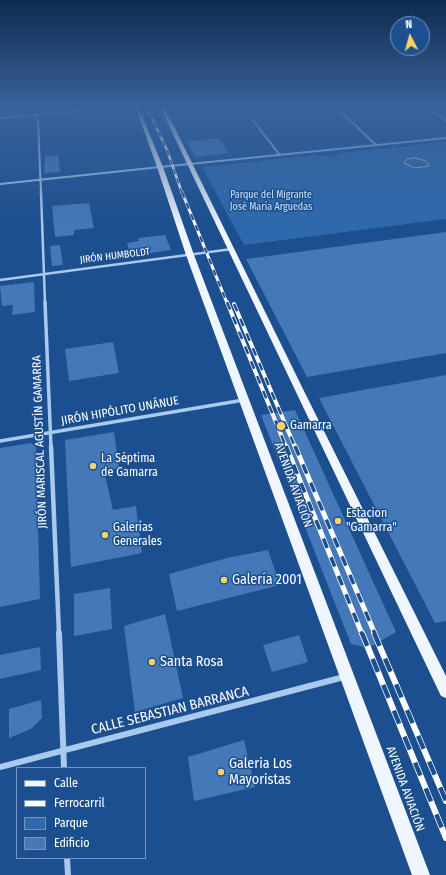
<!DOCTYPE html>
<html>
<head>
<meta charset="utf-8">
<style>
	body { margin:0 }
	#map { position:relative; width:446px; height:875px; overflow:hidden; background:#1b4f8f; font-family:"Fira Sans Condensed",sans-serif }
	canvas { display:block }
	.legend { position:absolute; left:16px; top:767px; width:130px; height:92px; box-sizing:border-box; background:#1b4f8f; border:1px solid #7695bc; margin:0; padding:5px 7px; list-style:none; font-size:12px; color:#fff }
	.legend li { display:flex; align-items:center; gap:8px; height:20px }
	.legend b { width:20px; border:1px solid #7695bc }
	.north { position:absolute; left:390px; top:16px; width:40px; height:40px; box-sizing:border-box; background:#1b4f8f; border:1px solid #7695bc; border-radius:50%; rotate:354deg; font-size:11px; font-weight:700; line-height:16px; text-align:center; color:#fff }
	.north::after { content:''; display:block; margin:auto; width:14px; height:18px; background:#ffd166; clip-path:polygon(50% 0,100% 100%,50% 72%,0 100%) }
</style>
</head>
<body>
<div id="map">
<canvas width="446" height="875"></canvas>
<ul class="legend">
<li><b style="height:5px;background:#f0f6ff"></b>Calle</li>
<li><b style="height:5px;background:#fff"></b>Ferrocarril</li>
<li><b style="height:11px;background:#2e69ad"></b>Parque</li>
<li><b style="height:11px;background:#4478b7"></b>Edificio</li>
</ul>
<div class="north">N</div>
</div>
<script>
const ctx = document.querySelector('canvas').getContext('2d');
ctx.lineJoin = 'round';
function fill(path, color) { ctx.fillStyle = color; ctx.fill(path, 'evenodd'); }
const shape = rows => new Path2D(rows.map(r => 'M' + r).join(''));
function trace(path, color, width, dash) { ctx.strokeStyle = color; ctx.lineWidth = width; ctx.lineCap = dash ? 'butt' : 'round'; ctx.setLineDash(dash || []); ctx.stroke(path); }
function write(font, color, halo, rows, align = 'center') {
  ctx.font = font + ' "Fira Sans Condensed",sans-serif'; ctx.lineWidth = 3; ctx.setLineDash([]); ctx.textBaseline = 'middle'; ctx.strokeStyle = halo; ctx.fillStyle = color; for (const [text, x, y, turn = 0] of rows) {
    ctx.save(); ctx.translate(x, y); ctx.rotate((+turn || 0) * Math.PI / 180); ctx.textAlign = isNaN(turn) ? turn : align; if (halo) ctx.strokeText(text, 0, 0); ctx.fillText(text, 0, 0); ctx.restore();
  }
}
fill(shape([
	[446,142,446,219,244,245,202,167,315,155,333,157,337,155,333,154]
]), '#2e69ad');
const water = shape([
	[415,158,426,161,429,166,415,168,404,163,407,159,415,158]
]);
fill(water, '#3c6290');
trace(water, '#9cc4f0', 1);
fill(shape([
	[219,138,229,153,195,157,187,141],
	[58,155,60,172,44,173,45,156],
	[89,203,94,228,74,230,74,235,55,237,52,206],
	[446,232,446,353,307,377,246,259],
	[165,235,171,250,131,256,127,243,139,241,138,238],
	[60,245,63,265,52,266,50,246],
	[34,282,35,312,12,315,13,305,2,306,0,286],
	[113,342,119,373,69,381,65,349],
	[446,375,446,621,435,623,319,398],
	[295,410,396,632,369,648,351,644,261,415],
	[114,432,119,468,104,471,113,510,136,506,142,553,71,567,65,440],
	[31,443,36,447,40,599,0,607,0,448],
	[268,550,280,585,177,611,169,574,227,558],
	[110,588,112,629,74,636,74,594],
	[165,614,183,698,135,712,124,626],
	[299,635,308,662,272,672,263,645],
	[40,647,41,670,0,679,0,655],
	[41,700,42,718,31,729,9,738,9,709],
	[244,740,255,787,194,801,188,757]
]), '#4478b7');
trace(shape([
	[336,107,375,144],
	[36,115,38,121,41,193],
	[0,118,123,107],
	[252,119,279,154],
	[0,184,160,167]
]), '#a9c9ee', 2);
trace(shape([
	[41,192,45,303],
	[0,280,232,249]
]), '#a9c9ee', 2.5);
trace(shape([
	[45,302,51,447],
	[0,441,244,400]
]), '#a9c9ee', 3.5);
trace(shape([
	[51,446,59,634]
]), '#a9c9ee', 4.5);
trace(shape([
	[59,633,64,768],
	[0,767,344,677],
	[67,858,68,875]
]), '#a9c9ee', 6);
fill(shape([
	[425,107,429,107,446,119,446,122,425,107],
	[446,137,446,139,160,168,158,167,160,166,446,137]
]), '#a9c9ee');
fill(shape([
	[133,107,165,108,303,389,446,676,446,698,441,696,161,109,139,108,163,167,194,255,430,875,412,875,186,255,157,167,137,111,133,107]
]), '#f0f6ff');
const railFar4 = shape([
	[143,107,150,114,167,150,182,193]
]);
const railFar3 = shape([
	[182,192,227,303]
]);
const railFar2 = shape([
	[227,302,286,447],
	[234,304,295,447]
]);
const railFar1 = shape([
	[286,446,362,634],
	[295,446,375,634]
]);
const rail = shape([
	[362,633,446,838],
	[374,633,446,801]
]);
trace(railFar4, '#fff', 2.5);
trace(railFar3, '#fff', 3);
trace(railFar2, '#fff', 4);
trace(railFar1, '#fff', 5);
trace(rail, '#fff', 6);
trace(railFar4, '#1b4f8f', 1.5, [5]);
trace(railFar3, '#1b4f8f', 2, [6]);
trace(railFar2, '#1b4f8f', 2.5, [8]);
trace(railFar1, '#1b4f8f', 3.5, [10]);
trace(rail, '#1b4f8f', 4.5, [14]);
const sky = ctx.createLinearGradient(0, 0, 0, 229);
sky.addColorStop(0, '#0f2b4f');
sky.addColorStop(0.47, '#39639b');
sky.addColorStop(1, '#39639b00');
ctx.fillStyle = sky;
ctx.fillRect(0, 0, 446, 229);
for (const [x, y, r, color] of [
	[281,426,5,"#ffd166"],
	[93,466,4,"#ffd166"],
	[338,521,4,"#ffd166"],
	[105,535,4,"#ffd166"],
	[224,580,4,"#ffd166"],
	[152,662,4,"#ffd166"],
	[221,772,4,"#ffd166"]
]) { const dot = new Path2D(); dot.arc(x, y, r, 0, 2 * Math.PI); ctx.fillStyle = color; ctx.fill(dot); trace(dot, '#1b4f8f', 1.5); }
write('10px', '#cfe3fa', '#1b4f8f', [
	["Parque del Migrante",271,195],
	["José María Arguedas",271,207]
]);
write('10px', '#fff', '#1b4f8f', [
	["JIRÓN HUMBOLDT",115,256,-7]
]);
write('12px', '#fff', '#1b4f8f', [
	["JIRÓN HIPÓLITO UNÁNUE",120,411,-10],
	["JIRÓN MARISCAL AGUSTÍN GAMARRA",40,442,-92],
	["AVENIDA AVIACIÓN",293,485,70],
	["AVENIDA AVIACIÓN",405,789,70]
]);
write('12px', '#fff', '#1b4f8f', [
	["Gamarra",290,426],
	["La Séptima",101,459],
	["de Gamarra",101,473],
	["Estacion",346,514],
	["\"Gamarra\"",346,528],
	["Galerías",113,528],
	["Generales",113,542]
], 'left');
write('14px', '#fff', '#1b4f8f', [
	["Galería 2001",232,580],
	["Santa Rosa",160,662],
	["Galeria Los",229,764],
	["Mayoristas",229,780]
], 'left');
write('14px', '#fff', '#1b4f8f', [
	["CALLE SEBASTIAN BARRANCA",170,711,-14]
]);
</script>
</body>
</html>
